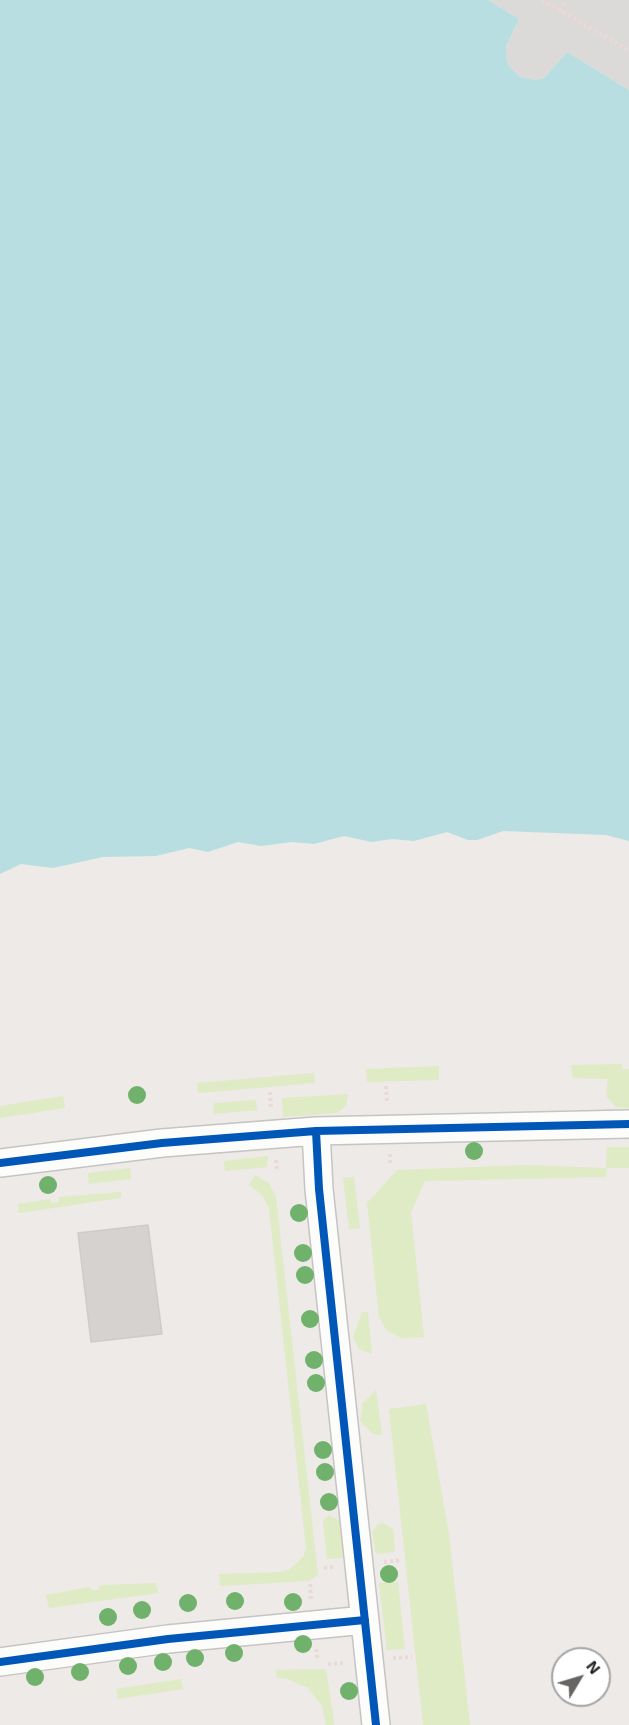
<!DOCTYPE html>
<html>
<head>
<meta charset="utf-8">
<style>
	body { margin:0 }
	#map { position:relative; width:629px; height:1725px; overflow:hidden; background:#edeae7; font-family:"Exo 2",sans-serif }
	canvas { display:block }
	.north { position:absolute; left:551px; top:1647px; width:60px; height:60px; box-sizing:border-box; background:#fff; border:2px solid #a5a5a5; border-radius:50%; rotate:52deg; font-size:16px; font-weight:700; line-height:24px; text-align:center; color:#1e1e1e }
	.north::after { content:''; display:block; margin:auto; width:21px; height:27px; background:#666564; clip-path:polygon(50% 0,100% 100%,50% 72%,0 100%) }
</style>
</head>
<body>
<div id="map">
<canvas width="629" height="1725"></canvas>
<div class="north">N</div>
</div>
<script>
const ctx = document.querySelector('canvas').getContext('2d');
ctx.lineJoin = 'round';
function fill(path, color) { ctx.fillStyle = color; ctx.fill(path, 'evenodd'); }
const shape = rows => new Path2D(rows.map(r => 'M' + r).join(''));
function trace(path, color, width, dash) { ctx.strokeStyle = color; ctx.lineWidth = width; ctx.lineCap = dash ? 'butt' : 'round'; ctx.setLineDash(dash || []); ctx.stroke(path); }
fill(shape([
	[488,0,629,0,629,90,567,52,544,78,536,80,520,77,508,65,506,56,506,48,519,19]
]), '#dcdad8');
fill(shape([
	[622,1064,622,1069,629,1069,629,1108,616,1107,606,1096,608,1079,573,1078,571,1065],
	[439,1066,439,1080,367,1082,366,1069],
	[314,1073,315,1083,198,1093,197,1083],
	[348,1094,346,1106,337,1113,283,1117,282,1098],
	[63,1096,65,1108,0,1118,0,1106],
	[256,1100,257,1110,213,1114,214,1103],
	[607,1147,629,1147,629,1168,607,1168,606,1177,425,1181,411,1212,424,1337,402,1338,387,1331,379,1317,367,1203,397,1170,527,1165,606,1168],
	[268,1156,267,1167,225,1171,224,1161],
	[130,1168,131,1179,89,1184,88,1173],
	[255,1175,269,1183,276,1197,318,1575,308,1581,220,1586,219,1574,281,1572,290,1569,303,1557,306,1548,269,1208,261,1194,249,1185],
	[354,1177,360,1228,349,1229,343,1178],
	[121,1192,121,1198,19,1213,18,1204,50,1199,52,1203,59,1202,59,1197],
	[362,1312,368,1312,372,1354,359,1349,353,1337],
	[376,1390,382,1435,373,1434,360,1421,363,1403],
	[426,1404,449,1534,470,1725,423,1725,389,1409],
	[329,1515,340,1521,345,1558,327,1559,323,1521],
	[383,1523,393,1529,395,1552,376,1554,372,1532,378,1524],
	[398,1582,405,1649,387,1650,379,1583],
	[156,1583,158,1593,49,1608,46,1595,90,1587,91,1590,98,1590,101,1585],
	[326,1669,334,1722,334,1725,326,1725,322,1706,308,1688,288,1679,277,1678,276,1670],
	[181,1679,183,1689,118,1699,116,1689]
]), '#deebc4');
fill(shape([
	[0,0,488,0,519,19,506,47,506,56,508,65,520,77,536,80,544,78,567,52,629,90,629,841,606,835,503,831,477,840,468,840,447,832,414,841,392,839,372,842,344,836,314,844,292,842,261,846,238,842,208,852,189,848,156,856,103,857,53,868,21,864,0,874]
]), '#b8dee1');
const building = shape([
	[148,1225,162,1334,91,1342,78,1233,148,1225]
]);
fill(building, '#d5d2d0');
trace(building, '#d0cbc8', 1.5);
const street = shape([
	[316,1131,319,1189,376,1725],
	[0,1163,162,1143,316,1131,629,1124],
	[0,1662,168,1639,365,1620]
]);
trace(street, '#c5c4c3', 30);
trace(shape([
	[542,0,629,50],
	[560,11,566,0],
	[386,1086,387,1103],
	[270,1092,271,1110],
	[390,1154,390,1166],
	[276,1160,277,1170],
	[384,1562,401,1560],
	[324,1568,334,1567],
	[310,1584,311,1601],
	[316,1649,318,1661],
	[393,1658,412,1657],
	[328,1664,345,1663]
]), '#ebd8d8', 4, [3, 3]);
trace(street, '#fcfcfb', 27);
trace(shape([
	[316,1131,319,1189,376,1725],
	[0,1163,162,1143,316,1131,629,1124],
	[0,1662,168,1639,365,1620]
]), '#0057b8', 8);
ctx.fillStyle = '#70b16b';
for (const [x, y] of [
	[137,1095],
	[474,1151],
	[48,1185],
	[299,1213],
	[303,1253],
	[305,1275],
	[310,1319],
	[314,1360],
	[316,1383],
	[323,1450],
	[325,1472],
	[329,1502],
	[389,1574],
	[235,1601],
	[293,1602],
	[188,1603],
	[142,1610],
	[108,1617],
	[303,1644],
	[234,1653],
	[195,1658],
	[163,1662],
	[128,1666],
	[80,1672],
	[35,1677],
	[349,1691]
]) { ctx.beginPath(); ctx.arc(x, y, 9, 0, 2 * Math.PI); ctx.fill(); }
</script>
</body>
</html>
